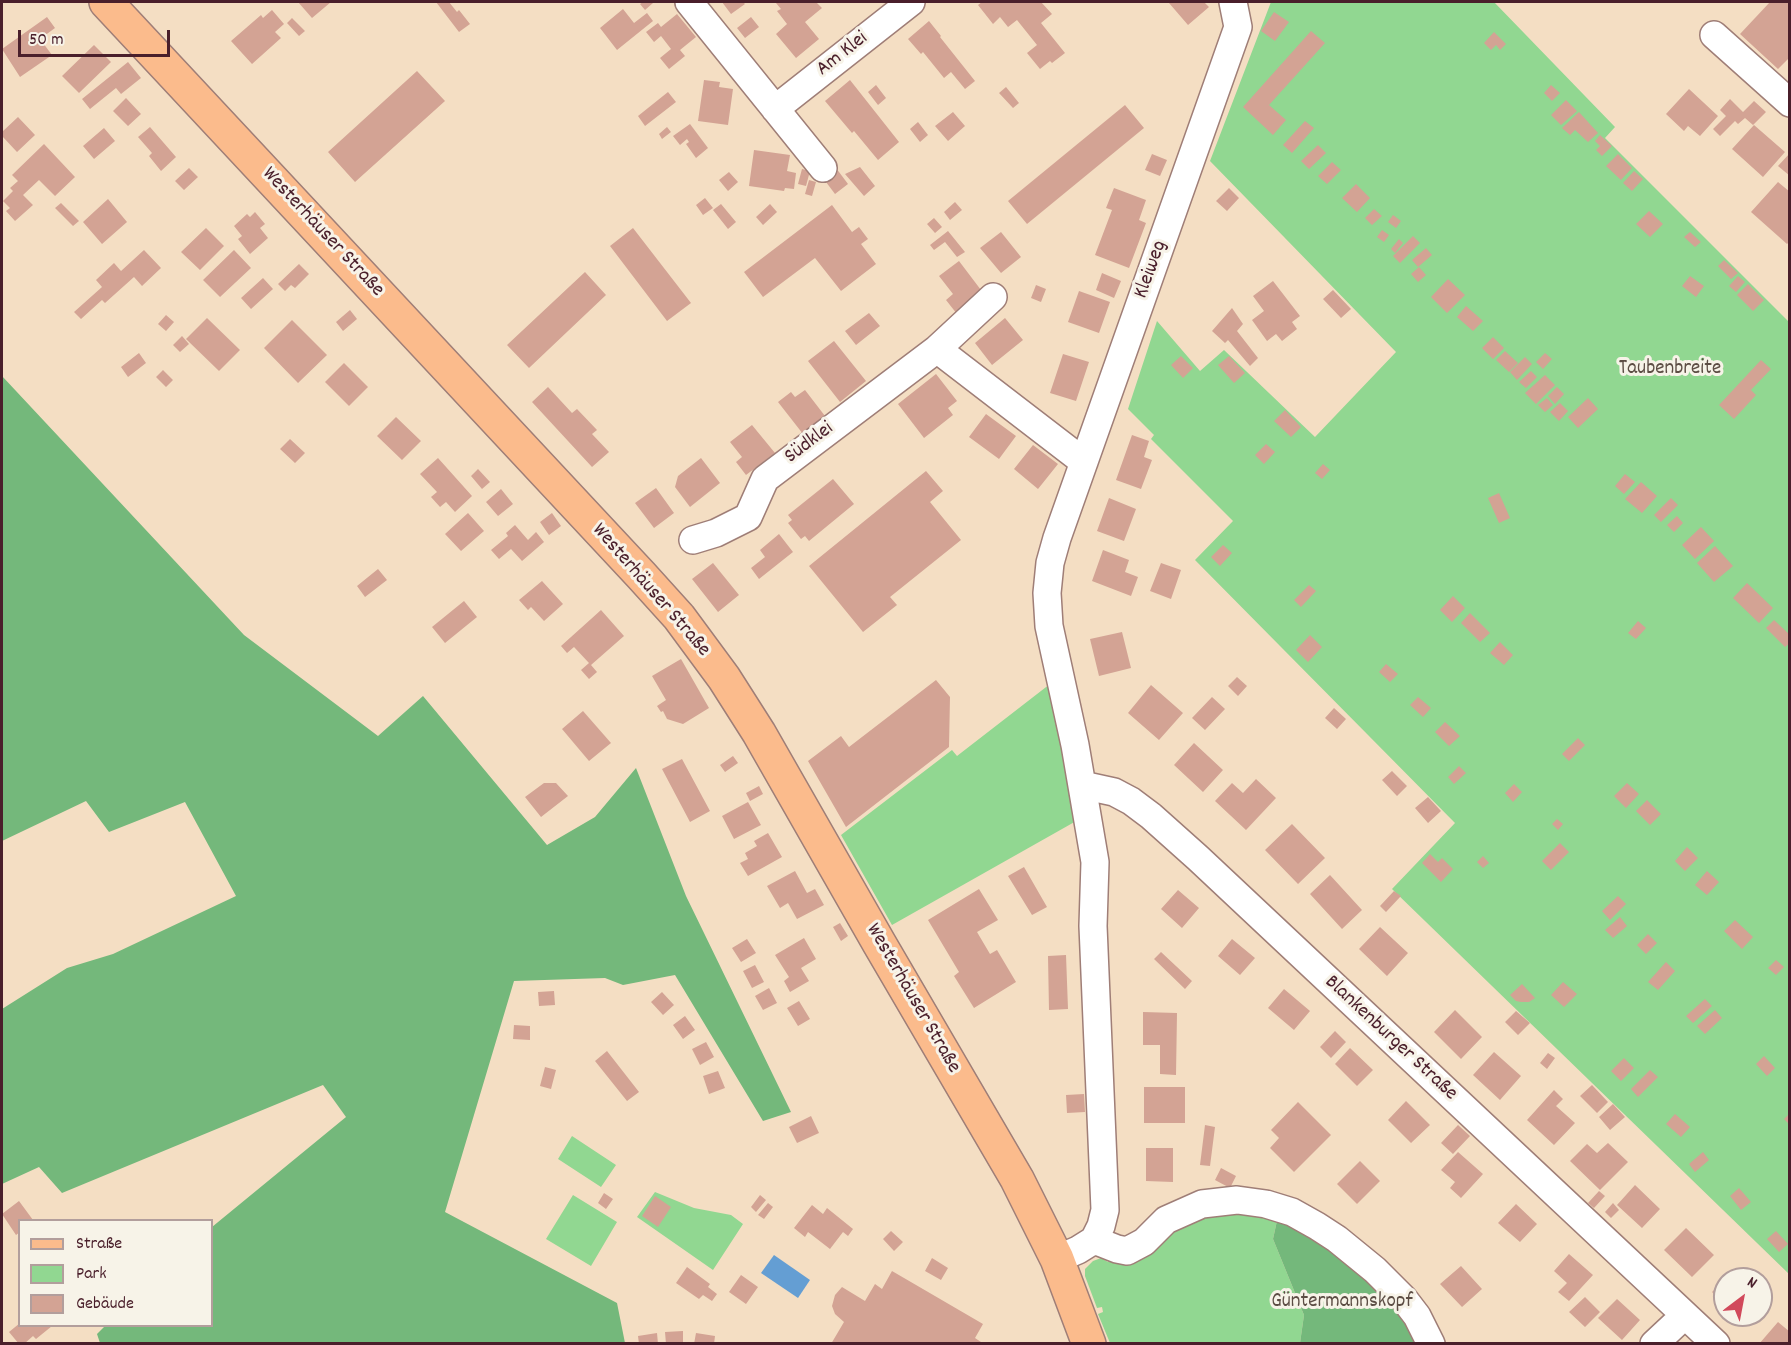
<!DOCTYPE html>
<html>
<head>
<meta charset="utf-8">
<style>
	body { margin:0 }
	#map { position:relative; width:1791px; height:1345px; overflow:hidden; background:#f4dec3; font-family:Dekko,sans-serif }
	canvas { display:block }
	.frame { position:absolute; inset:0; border:3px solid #4a1f2b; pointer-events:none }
	.legend { position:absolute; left:18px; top:1219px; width:195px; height:108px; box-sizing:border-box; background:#f7f3e8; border:2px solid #b29e9c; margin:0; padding:8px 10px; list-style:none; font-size:18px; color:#4a1f2b }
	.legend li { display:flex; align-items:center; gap:12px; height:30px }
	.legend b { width:30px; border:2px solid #b29e9c }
	.north { position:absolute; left:1713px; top:1267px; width:60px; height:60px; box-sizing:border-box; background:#f7f3e8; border:2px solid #b29e9c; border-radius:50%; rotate:32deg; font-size:16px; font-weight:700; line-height:24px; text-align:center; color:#4a1f2b }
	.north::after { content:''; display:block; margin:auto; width:21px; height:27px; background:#d1495b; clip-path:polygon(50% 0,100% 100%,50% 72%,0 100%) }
	.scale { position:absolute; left:18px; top:30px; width:152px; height:27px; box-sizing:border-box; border:3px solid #4a1f2b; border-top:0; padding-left:8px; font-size:18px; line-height:21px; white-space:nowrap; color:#4a1f2b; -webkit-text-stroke:4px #f7f3e8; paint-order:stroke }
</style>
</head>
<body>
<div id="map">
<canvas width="1791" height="1345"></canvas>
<div class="frame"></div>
<ul class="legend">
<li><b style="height:8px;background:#fbbb8c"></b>Straße</li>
<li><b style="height:16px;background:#91d791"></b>Park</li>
<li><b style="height:16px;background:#d3a394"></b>Gebäude</li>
</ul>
<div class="north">N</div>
<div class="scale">50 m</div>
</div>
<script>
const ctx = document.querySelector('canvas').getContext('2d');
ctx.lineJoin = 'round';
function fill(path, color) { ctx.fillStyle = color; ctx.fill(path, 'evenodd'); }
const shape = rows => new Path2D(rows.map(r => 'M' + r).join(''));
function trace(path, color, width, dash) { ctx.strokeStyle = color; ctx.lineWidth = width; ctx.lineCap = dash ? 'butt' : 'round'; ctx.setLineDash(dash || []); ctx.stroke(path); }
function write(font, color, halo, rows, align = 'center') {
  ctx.font = font + ' Dekko,sans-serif'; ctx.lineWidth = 6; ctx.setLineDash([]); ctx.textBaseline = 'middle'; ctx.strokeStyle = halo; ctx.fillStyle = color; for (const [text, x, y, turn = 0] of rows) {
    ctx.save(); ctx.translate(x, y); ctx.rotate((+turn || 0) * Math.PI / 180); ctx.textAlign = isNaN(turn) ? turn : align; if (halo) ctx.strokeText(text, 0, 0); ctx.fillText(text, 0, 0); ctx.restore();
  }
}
fill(shape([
	[1271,2,1494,2,1615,127,1605,138,1789,322,1789,1274,1392,889,1455,823,1195,560,1233,521,1151,439,1154,435,1128,409,1157,321,1200,371,1224,350,1315,437,1396,352,1210,161],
	[1050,684,1078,820,892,925,841,835,952,750,957,756],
	[572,1136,616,1165,601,1187,558,1159],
	[655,1192,694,1208,731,1215,743,1224,713,1270,637,1217],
	[573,1195,617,1222,591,1266,546,1239],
	[1204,1211,1278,1216,1273,1239,1304,1315,1300,1343,1110,1343,1098,1314,1103,1312,1102,1307,1097,1308,1085,1276,1085,1269,1093,1261,1101,1258,1108,1262,1112,1258,1151,1246]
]), '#91d791');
fill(shape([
	[2,376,244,635,378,736,423,696,547,845,595,817,636,768,686,896,791,1112,763,1121,675,975,623,985,605,978,514,981,445,1212,617,1303,625,1343,100,1343,97,1334,105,1326,212,1326,212,1227,346,1117,323,1085,62,1193,39,1167,2,1184,2,1009,67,968,113,954,236,896,185,802,109,832,86,801,2,841],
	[1278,1216,1290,1220,1383,1289,1421,1343,1300,1343,1304,1315,1273,1239]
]), '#74b87b');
fill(shape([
	[774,1255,810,1280,798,1298,761,1273]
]), '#649ed3');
fill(shape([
	[298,2,331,2,312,18],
	[436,2,449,2,457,12,459,10,470,24,459,32],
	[643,2,652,2,653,3,645,10,640,4],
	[722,2,743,2,745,4,731,14],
	[778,2,816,2,822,8,805,22,819,39,796,58,776,34,787,24,777,11,781,9,776,3],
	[982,2,1041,2,1052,14,1041,23,1065,53,1052,63,1050,61,1040,69,1027,53,1037,45,1017,20,1008,27,1000,17,993,24,978,5],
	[1171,2,1204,2,1209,7,1188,25,1169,3],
	[1770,2,1790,2,1790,57,1778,69,1740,34],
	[623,9,634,23,647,13,653,21,617,50,600,28],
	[272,10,284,24,275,32,281,38,252,64,231,41,261,15,263,18],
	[1274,12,1289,22,1275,41,1261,31],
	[677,14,696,37,680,50,685,56,669,69,660,58,671,49,661,36,654,42,646,32,658,23,661,27],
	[47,17,55,28,40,39,52,55,20,77,2,49],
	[751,17,759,27,745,38,737,28],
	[292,18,305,31,299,36,287,23],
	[929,21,941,36,940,37,975,81,965,89,951,72,944,78,923,52,921,54,908,39],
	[1311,31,1325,43,1269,105,1286,120,1273,135,1243,107],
	[1494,32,1506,44,1500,50,1496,45,1491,50,1484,43],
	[94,45,111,62,79,93,62,76],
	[128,62,141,78,121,94,116,88,90,109,82,99],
	[417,71,445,101,355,182,328,152],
	[704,80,720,82,719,87,733,89,728,125,698,121],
	[850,80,899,142,878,160,854,131,852,133,825,101],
	[876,85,886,98,878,105,868,92],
	[1551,85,1560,93,1552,101,1544,93],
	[1006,87,1019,103,1013,108,999,93],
	[1689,89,1718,116,1700,136,1688,126,1684,131,1666,114],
	[668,92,676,102,645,126,638,116],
	[126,98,141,114,128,126,113,111],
	[1730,99,1743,112,1754,101,1766,112,1753,125,1745,118,1738,124,1735,121,1720,136,1713,129,1726,116,1720,110],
	[1566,100,1577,111,1561,125,1551,115],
	[1125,105,1144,128,1027,224,1008,201],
	[953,112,965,126,948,141,935,126],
	[1579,112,1598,133,1588,142,1575,130,1570,135,1562,128],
	[18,117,35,135,17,152,2,136,2,132],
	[1305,121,1314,128,1292,153,1283,145],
	[918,122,928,135,920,142,910,129],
	[690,124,708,148,696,158,686,144,689,142,687,139,680,145,673,136],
	[1754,125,1785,152,1763,177,1732,149],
	[150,127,176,157,161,171,149,156,152,153,138,137],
	[667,127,671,132,662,139,659,134],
	[104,128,115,141,94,159,83,146],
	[1600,135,1612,146,1602,156,1596,150,1600,146,1595,141],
	[44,144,75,177,55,196,39,180,23,195,33,205,15,221,6,211,10,208,3,201,13,191,10,188,18,181,12,175],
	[1318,145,1326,153,1309,169,1301,161],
	[754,150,790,155,787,171,796,173,794,189,785,188,784,191,749,186],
	[1790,153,1790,176,1778,166],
	[1152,154,1167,160,1160,176,1145,170],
	[1618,154,1632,168,1621,180,1606,166],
	[1332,162,1341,170,1327,184,1318,176],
	[860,167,875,186,864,196,845,174],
	[189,168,198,177,184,190,175,181],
	[836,168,848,184,835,194,823,178],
	[802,169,810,171,806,186,798,184],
	[1634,171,1643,179,1632,191,1623,183],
	[729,172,738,182,728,191,719,180],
	[809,180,816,182,812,196,805,194],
	[1778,182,1790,192,1790,241,1787,244,1751,212],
	[1356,184,1370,198,1357,212,1342,198],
	[1114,188,1146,200,1139,220,1146,223,1129,268,1095,255,1112,210,1106,208],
	[1229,188,1239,198,1227,211,1216,201],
	[705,198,713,208,703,215,696,205],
	[108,199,127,222,102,244,83,222],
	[955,202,962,210,950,220,944,212],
	[61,203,79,221,73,226,55,208],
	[721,204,736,222,728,229,713,210],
	[770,204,777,212,763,225,756,217],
	[832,205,852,232,859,227,868,239,861,244,876,264,841,291,815,258,763,297,744,272],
	[1374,209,1382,216,1372,225,1365,218],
	[1649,211,1663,224,1650,237,1636,224],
	[255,212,265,224,260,228,268,238,250,254,238,239,242,236,234,226,247,214,250,217],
	[1393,215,1401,221,1396,228,1388,222],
	[934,218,942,227,935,233,927,224],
	[206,228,224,246,200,270,181,252],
	[633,228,691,303,667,321,610,246],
	[1382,230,1389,235,1384,242,1377,237],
	[948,231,965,252,957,257,945,242,934,250,930,245],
	[1001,232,1021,257,1001,273,980,248],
	[1690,232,1701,242,1695,247,1684,237],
	[1413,236,1420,243,1400,263,1393,256],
	[1399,239,1403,243,1395,253,1391,249],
	[1426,248,1432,255,1418,267,1412,260],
	[144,250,161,268,142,286,134,277,105,303,102,300,81,319,74,312,102,287,96,280,114,263,121,271],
	[234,250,251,268,220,297,203,280],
	[1724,260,1738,273,1731,279,1718,266],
	[959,261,984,294,957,314,946,300,953,294,939,276],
	[299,264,309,274,295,288,291,285,285,291,278,284],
	[1419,267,1426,275,1418,282,1411,274],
	[585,272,606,295,529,368,507,345],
	[1102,273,1121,281,1114,298,1096,290],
	[1690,276,1704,286,1696,297,1682,286],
	[1738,276,1745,282,1736,292,1729,286],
	[263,278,273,289,251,309,241,298],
	[1448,279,1465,295,1447,313,1431,297],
	[1273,281,1300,316,1292,322,1297,329,1282,341,1276,334,1267,341,1252,320,1264,311,1253,296],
	[1748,284,1764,300,1753,311,1737,295],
	[1036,285,1046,289,1041,302,1031,298],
	[1333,290,1351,309,1341,318,1323,299],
	[1079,291,1110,302,1099,333,1068,322],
	[1466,306,1483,321,1473,331,1457,317],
	[1232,308,1243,324,1237,331,1258,358,1250,366,1228,340,1225,343,1212,331],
	[350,310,357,319,343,331,336,322],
	[869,313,880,326,856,345,845,331],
	[166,315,174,322,166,331,158,324],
	[207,318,240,350,219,371,186,339],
	[1005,318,1023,340,992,365,975,343],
	[292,320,327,355,298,383,264,348],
	[182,336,189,344,180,352,173,345],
	[1493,337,1504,348,1493,359,1482,348],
	[834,341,866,381,840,402,808,361],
	[1505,351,1518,363,1509,372,1496,360],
	[139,353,146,363,128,377,121,367],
	[1545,353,1552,359,1543,369,1536,362],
	[1063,354,1089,362,1076,401,1050,393],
	[1181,356,1193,368,1183,378,1171,365],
	[1229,356,1245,373,1234,383,1218,365],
	[1525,357,1532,364,1517,380,1510,372],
	[1761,360,1771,369,1751,390,1756,395,1734,419,1719,405],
	[344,363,368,387,349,406,325,382],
	[163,370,173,380,166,387,156,377],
	[1531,371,1537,377,1526,388,1519,382],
	[936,374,957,401,948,408,953,415,924,438,898,404],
	[1545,375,1555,385,1536,404,1525,393],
	[548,387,572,413,577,409,597,430,592,434,609,452,592,467,532,402],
	[1557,387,1564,394,1555,404,1548,396],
	[805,390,825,416,803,434,778,402,791,392,795,397],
	[1547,398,1553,405,1545,412,1538,405],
	[1588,398,1598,409,1578,428,1568,417],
	[1560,403,1568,411,1559,421,1550,412],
	[1285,410,1301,427,1291,437,1274,421],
	[986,414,1016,436,999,459,969,437],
	[396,417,421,441,402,460,377,436],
	[752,425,775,453,746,475,736,462,742,457,730,442],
	[1132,435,1149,441,1144,457,1152,460,1141,489,1116,480],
	[290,439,305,453,295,463,280,449],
	[1266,444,1275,452,1264,464,1255,455],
	[1033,445,1058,464,1038,489,1014,469],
	[438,458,472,496,455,512,446,502,440,507,431,497,437,492,420,474],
	[701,458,720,483,690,507,675,487,678,476],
	[1323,464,1330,470,1322,479,1315,473],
	[478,469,490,482,482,489,471,476],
	[926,471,943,491,930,502,961,540,890,597,897,605,863,632,809,566],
	[1625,474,1635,482,1624,494,1615,486],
	[833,479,854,504,809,541,805,536,801,539,788,523,792,520,788,515],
	[1641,482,1657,496,1642,513,1625,499],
	[656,488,674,513,654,528,635,503],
	[501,489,513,504,498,516,486,502],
	[1499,493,1510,518,1499,523,1488,498],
	[1109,498,1136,509,1124,541,1097,531],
	[1671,498,1678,505,1661,522,1654,515],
	[468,513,484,531,461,551,445,534],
	[552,513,561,526,549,535,540,522],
	[1677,516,1683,523,1674,532,1667,525],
	[515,525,528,540,536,532,544,542,522,561,511,549,499,559,491,550,508,536,506,533],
	[1701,527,1714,541,1695,559,1682,545],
	[779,534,793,552,759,579,751,568,765,557,760,550],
	[1223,545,1232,553,1220,566,1211,557],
	[1715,546,1733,566,1714,582,1697,563],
	[1103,550,1129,560,1125,572,1138,577,1131,596,1092,581],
	[713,563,739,595,718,612,692,579],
	[1161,563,1181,570,1171,599,1150,591],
	[378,569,387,580,365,597,357,586],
	[542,581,563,604,544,621,531,607,528,610,519,600],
	[1747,583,1773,608,1759,623,1733,598],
	[1309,585,1316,591,1301,607,1294,600],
	[1453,596,1465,608,1452,622,1440,610],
	[464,601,477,617,445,643,432,627],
	[601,610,624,636,591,665,597,672,589,679,581,670,589,663,574,647,567,653,561,646],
	[1470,613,1490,633,1480,642,1461,623],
	[1774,620,1790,635,1790,643,1785,647,1766,628],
	[1638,621,1646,628,1636,639,1628,633],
	[1122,632,1131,668,1099,676,1090,639],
	[1310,635,1322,647,1308,662,1296,650],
	[1500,642,1513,655,1504,665,1490,653],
	[681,659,709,708,683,724,667,719,663,711,661,712,657,706,666,700,652,676],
	[1386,664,1398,674,1390,682,1379,672],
	[1237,677,1247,686,1238,696,1228,686],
	[936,680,950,697,949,747,846,827,808,761,841,736,849,747],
	[1151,685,1183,713,1159,740,1128,713],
	[1212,697,1225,709,1205,730,1192,718],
	[1418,697,1431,708,1423,717,1410,705],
	[1334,708,1346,719,1337,729,1325,718],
	[583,711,611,743,589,761,562,729],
	[1445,722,1460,736,1449,746,1435,732],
	[1578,738,1585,745,1569,761,1562,754],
	[1194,743,1223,770,1203,792,1174,765],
	[733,756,738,763,725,772,720,765],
	[682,759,710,811,690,822,662,769],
	[1459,766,1466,773,1454,784,1448,777],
	[1392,771,1407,786,1397,796,1382,780],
	[1256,779,1276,798,1246,830,1215,801,1232,783,1243,793],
	[544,783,556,783,568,796,541,817,525,797],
	[1627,783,1639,794,1626,808,1614,796],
	[1514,784,1522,792,1513,802,1505,793],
	[759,786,763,794,750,801,746,793],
	[1428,797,1441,811,1428,823,1415,808],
	[1647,800,1661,814,1650,825,1636,811],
	[748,802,761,825,734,839,722,816],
	[1557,819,1563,824,1558,830,1552,824],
	[1292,824,1325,858,1298,884,1265,850],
	[768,833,782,857,748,876,740,863,748,859,745,853,757,846,754,841],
	[1560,843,1569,852,1551,870,1542,861],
	[1687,847,1698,858,1685,871,1675,861],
	[1430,854,1438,862,1442,858,1453,869,1441,882,1422,863],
	[1483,856,1489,863,1483,868,1477,862],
	[1024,867,1047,907,1032,915,1008,876],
	[795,871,807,893,815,889,824,905,797,919,788,903,780,908,767,886],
	[1707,871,1719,882,1707,895,1695,885],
	[1330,875,1362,910,1342,929,1310,894],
	[979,889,998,920,977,932,990,954,997,950,1016,982,974,1008,954,976,959,972,928,920],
	[1178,890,1199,908,1182,928,1161,909],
	[1394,891,1401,896,1386,912,1380,906],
	[1618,896,1626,904,1610,920,1602,911],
	[1620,917,1627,926,1613,938,1605,930],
	[1735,920,1753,937,1742,949,1724,931],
	[840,923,848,936,841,941,833,927],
	[1380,927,1408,953,1387,976,1359,949],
	[1648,934,1657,943,1646,954,1637,945],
	[804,938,816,959,801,968,809,981,790,992,784,981,789,977,775,955],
	[747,939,756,953,741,962,732,948],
	[1232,939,1255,958,1240,975,1218,956],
	[1161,952,1192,981,1185,989,1154,959],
	[1066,955,1068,1009,1049,1010,1048,956],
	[1776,960,1784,967,1776,975,1768,968],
	[1666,962,1675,971,1658,990,1648,982],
	[755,965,764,982,752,988,743,971],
	[1563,982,1577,994,1564,1007,1551,995],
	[1522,984,1535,998,1529,1002,1521,1002,1516,1001,1510,995],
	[769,988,777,1003,763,1010,755,996],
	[1284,989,1310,1011,1294,1030,1268,1008],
	[554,991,555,1005,539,1006,538,992],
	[662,992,674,1005,663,1015,651,1002],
	[1705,999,1712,1006,1693,1023,1686,1016],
	[799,1001,810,1019,798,1026,787,1008],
	[1455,1010,1482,1037,1461,1059,1434,1032],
	[1715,1010,1722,1018,1705,1034,1697,1026],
	[1516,1011,1530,1023,1518,1035,1505,1022],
	[1143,1012,1177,1013,1176,1075,1160,1074,1160,1045,1143,1045],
	[685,1016,695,1030,683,1039,673,1025],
	[514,1025,530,1026,530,1040,513,1039],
	[1335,1031,1346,1042,1331,1058,1320,1047],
	[706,1042,714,1057,700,1065,692,1049],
	[1350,1048,1373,1070,1357,1086,1335,1064],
	[607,1051,639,1092,627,1101,595,1061],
	[1494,1052,1521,1076,1500,1100,1473,1075],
	[1548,1053,1555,1058,1547,1069,1540,1063],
	[1764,1056,1775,1068,1767,1076,1756,1064],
	[1624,1058,1634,1068,1621,1081,1611,1071],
	[545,1067,556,1070,551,1089,540,1086],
	[1650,1070,1658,1077,1638,1097,1631,1089],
	[718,1071,725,1088,709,1094,703,1076],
	[1592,1085,1608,1102,1597,1113,1580,1096],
	[1144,1087,1185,1087,1185,1123,1144,1123],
	[1554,1090,1563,1099,1556,1106,1575,1123,1554,1145,1527,1120],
	[1084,1094,1085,1112,1067,1113,1066,1095],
	[1406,1101,1430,1125,1411,1143,1388,1120],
	[1298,1102,1331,1135,1294,1172,1270,1148,1279,1138,1271,1130],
	[1613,1104,1625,1117,1610,1130,1599,1117],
	[1790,1113,1790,1125,1784,1119],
	[1675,1114,1690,1127,1681,1137,1666,1124],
	[811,1116,819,1133,797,1143,789,1127],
	[1205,1125,1215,1127,1210,1166,1200,1165],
	[1458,1125,1470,1136,1453,1154,1441,1143],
	[1608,1143,1628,1162,1600,1190,1570,1161,1587,1144,1597,1153],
	[1146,1148,1173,1148,1173,1182,1146,1181],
	[1458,1152,1483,1174,1461,1198,1450,1188,1455,1182,1441,1170],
	[1703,1152,1709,1160,1695,1172,1689,1164],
	[1360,1161,1380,1181,1357,1204,1337,1184],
	[1221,1168,1236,1176,1230,1188,1215,1180],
	[1635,1185,1660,1209,1642,1228,1617,1205],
	[1739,1188,1751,1202,1741,1210,1730,1196],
	[1599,1191,1605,1196,1594,1208,1588,1203],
	[604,1193,613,1199,606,1209,598,1203],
	[760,1195,766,1200,756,1212,751,1207],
	[655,1196,671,1207,658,1227,642,1216],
	[19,1201,33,1220,20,1220,20,1232,16,1235,2,1214],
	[768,1203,773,1207,764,1219,758,1215],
	[1613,1203,1619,1210,1611,1218,1605,1212],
	[1516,1204,1537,1224,1520,1242,1498,1223],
	[812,1205,823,1214,827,1208,853,1229,848,1236,843,1232,830,1249,808,1232,805,1237,794,1228],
	[1686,1228,1714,1255,1692,1277,1664,1250],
	[891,1231,903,1242,894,1251,883,1239],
	[1776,1231,1788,1244,1779,1252,1767,1239],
	[1569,1254,1593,1275,1569,1301,1558,1292,1567,1283,1554,1271],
	[932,1258,948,1268,941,1280,925,1271],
	[1461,1266,1482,1289,1462,1307,1440,1284],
	[687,1267,710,1284,708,1287,717,1294,712,1301,703,1295,699,1299,676,1283],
	[892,1271,983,1324,975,1338,984,1344,831,1344,844,1322,835,1314,832,1306,835,1295,842,1287,865,1301,875,1284,882,1289],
	[1733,1271,1742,1279,1725,1279],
	[741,1275,758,1287,746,1304,729,1292],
	[1725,1279,1725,1305,1712,1292],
	[1585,1297,1600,1312,1585,1327,1569,1312],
	[1617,1299,1640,1320,1622,1340,1598,1318],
	[1778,1322,1790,1332,1790,1344,1759,1344],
	[20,1323,20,1326,52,1326,36,1339,33,1336,24,1344,19,1344,9,1332],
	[683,1331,683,1344,666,1344,665,1332],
	[657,1333,658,1344,639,1344,638,1336],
	[696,1333,715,1336,714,1344,694,1344]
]), '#d3a394');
const minor = shape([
	[689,2,823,168],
	[1714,35,1790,103],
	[775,109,911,2],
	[937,349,993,297],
	[693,540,716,533,748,517,765,479,937,349,1084,462],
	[1082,785,1114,792,1131,801,1151,816,1198,858,1716,1344],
	[1094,1240,1117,1249,1127,1251,1144,1242,1166,1220,1202,1204,1237,1200,1266,1204,1292,1212,1317,1226,1337,1239,1375,1270,1404,1299,1417,1316,1431,1344],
	[1057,1259,1078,1250,1094,1240,1101,1226,1105,1210,1093,926,1095,862,1075,745,1049,626,1047,593,1050,563,1057,538,1238,27,1233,2],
	[1654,1344,1685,1315]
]);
const major = shape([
	[106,2,641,575,679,617,724,678,759,733,879,943,1017,1179,1057,1259,1089,1344]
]);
trace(minor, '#9f7e77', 30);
trace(major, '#9f7e77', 36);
trace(minor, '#fff', 27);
trace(major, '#fbbb8c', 33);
write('21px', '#4a1f2b', '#f7f3e8', [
	["Am Klei",843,55,-38],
	["Westerhäuser Straße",322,233,47],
	["Kleiweg",1152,270,-70],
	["Südklei",810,444,-37],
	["Westerhäuser Straße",650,591,49],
	["Westerhäuser Straße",912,999,60],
	["Blankenburger Straße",1390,1039,43]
]);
write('21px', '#5c4d44', '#f7f3e8', [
	["Taubenbreite",1670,370],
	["Güntermannskopf",1342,1303]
]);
</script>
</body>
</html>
